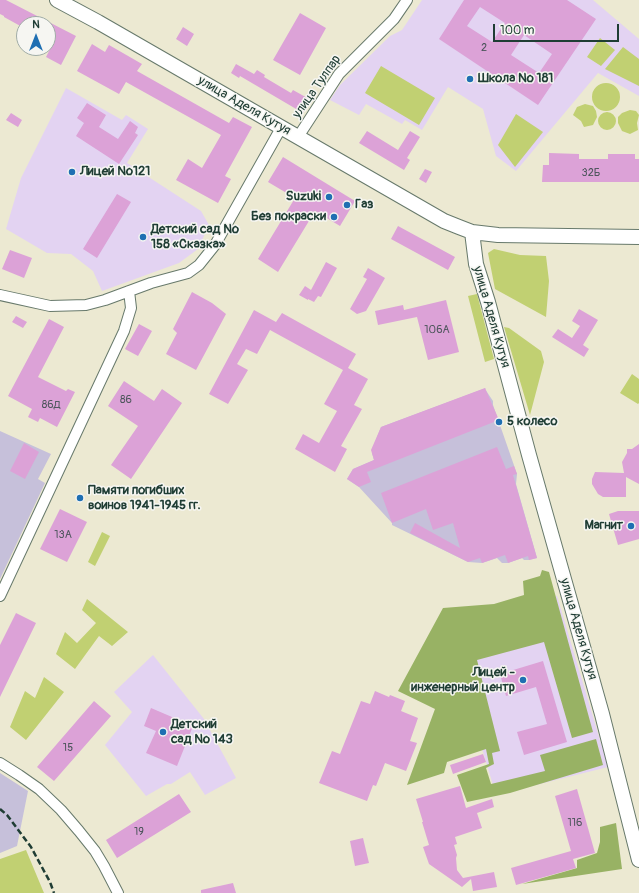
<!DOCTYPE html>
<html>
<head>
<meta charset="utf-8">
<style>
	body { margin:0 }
	#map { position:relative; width:639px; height:893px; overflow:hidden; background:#ece9d2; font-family:Pangolin,sans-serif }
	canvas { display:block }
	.north { position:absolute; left:16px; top:16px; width:40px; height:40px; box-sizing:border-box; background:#f6f6f2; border:1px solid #a0aca6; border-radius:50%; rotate:0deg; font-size:11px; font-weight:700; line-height:16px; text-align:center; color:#1f3d34 }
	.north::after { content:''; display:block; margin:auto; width:14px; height:18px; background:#1f6fb2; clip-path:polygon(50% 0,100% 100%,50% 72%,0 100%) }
	.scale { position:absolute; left:493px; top:24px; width:126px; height:18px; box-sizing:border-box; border:2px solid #1f3d34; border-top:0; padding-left:5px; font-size:12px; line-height:14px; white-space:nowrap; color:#1f3d34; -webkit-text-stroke:3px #f6f6f2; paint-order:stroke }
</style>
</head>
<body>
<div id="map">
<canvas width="639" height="893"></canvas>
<div class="north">N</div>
<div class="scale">100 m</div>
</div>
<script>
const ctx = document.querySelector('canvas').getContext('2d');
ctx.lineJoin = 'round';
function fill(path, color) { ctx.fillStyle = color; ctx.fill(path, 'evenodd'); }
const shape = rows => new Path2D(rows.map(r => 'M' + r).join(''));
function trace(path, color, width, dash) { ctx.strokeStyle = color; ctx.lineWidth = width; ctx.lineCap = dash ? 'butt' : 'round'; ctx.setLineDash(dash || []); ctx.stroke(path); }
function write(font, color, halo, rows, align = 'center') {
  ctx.font = font + ' Pangolin,sans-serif'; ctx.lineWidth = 3; ctx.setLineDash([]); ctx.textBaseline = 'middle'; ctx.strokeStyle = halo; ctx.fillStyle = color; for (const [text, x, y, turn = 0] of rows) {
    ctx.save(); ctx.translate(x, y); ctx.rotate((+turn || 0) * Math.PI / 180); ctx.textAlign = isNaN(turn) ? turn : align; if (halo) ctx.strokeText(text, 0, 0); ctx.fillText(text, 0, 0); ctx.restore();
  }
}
fill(shape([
	[422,0,593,0,639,39,639,96,598,73,516,171,496,156,483,109,448,87,422,130,405,120,402,124,366,104,359,115,330,100,340,85,390,36,402,30],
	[66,88,122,120,126,115,148,129,127,163,201,211,209,225,198,249,179,263,102,291,93,271,71,254,47,253,6,229,21,178],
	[557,596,608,767,496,795,474,722,454,639,495,612],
	[153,655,204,719,236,778,205,795,190,772,171,784,167,784,146,796,105,745,132,712,114,692]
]), '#e3d3f2');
fill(shape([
	[486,388,485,389,493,401,493,405,517,474,516,484,537,558,529,560,524,560,522,558,508,563,502,563,497,558,482,563,468,562,392,525,392,523,359,487,347,479,353,469,374,460,372,453,375,442,381,427],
	[0,431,51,454,38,479,45,483,0,579],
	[0,773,28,791,17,846,0,853]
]), '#c6c0da');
fill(shape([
	[600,38,615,50,601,66,587,57],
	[623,47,639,59,639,86,605,69],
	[381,66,435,98,419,125,365,93],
	'592 97a14 14 0 1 1 28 0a14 14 0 1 1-28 0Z',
	[585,104,593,106,596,111,597,117,593,125,584,127,581,121,573,115,577,107],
	[630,110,636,111,639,115,637,123,638,130,630,134,622,131,618,123,618,117,622,113],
	'598 121a9 9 0 1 1 18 0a9 9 0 1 1-18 0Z',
	[516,114,543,132,515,167,498,145],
	[494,249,520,255,546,256,549,281,546,317,495,289,488,253],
	[477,294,494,359,485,362,468,296],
	[504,327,509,328,541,351,544,362,530,415],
	[632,374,639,379,639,403,638,404,620,393],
	[102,532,110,536,95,566,88,562],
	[87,599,128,632,112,646,99,636,75,669,56,654,65,632,77,643,96,623,82,610],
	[44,677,64,692,26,740,10,727,25,691,35,698],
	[26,850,44,893,0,893,0,859]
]), '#c1d072');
fill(shape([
	[542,570,549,572,593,732,572,738,544,642,477,660,500,751,492,753,494,764,486,768,491,784,545,771,540,755,596,739,603,765,510,793,467,802,457,775,489,764,486,749,447,762,444,773,407,785,435,709,398,691,443,608,494,604,524,595,523,581,540,576],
	[616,823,622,869,522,884,577,868,577,860,597,853,600,842,600,827]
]), '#98b264');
fill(shape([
	[0,0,6,0,76,36,61,65,46,57,53,43,48,40,48,24,24,24,24,28,4,17,4,16,0,14],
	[464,0,567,0,596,19,538,105,439,39],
	[480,7,505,23,492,42,467,26],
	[524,35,552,54,539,73,511,55],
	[300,13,326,28,300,75,273,60],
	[183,27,194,34,187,46,176,39],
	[92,44,105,52,109,45,142,64,137,71,229,123,233,117,252,127,225,176,231,179,218,203,176,180,188,159,202,168,221,135,126,82,119,94,77,71],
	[236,64,254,74,257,70,265,75,264,77,291,93,293,90,311,100,303,113,240,76,239,78,231,73],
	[87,103,106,115,99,127,118,139,130,121,138,127,135,133,138,135,119,164,76,136,84,123,77,118],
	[11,113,22,120,18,127,6,120],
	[367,131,398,150,410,131,420,137,407,158,410,160,404,170,359,143],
	[549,153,579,154,579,159,608,159,608,154,635,154,635,159,639,159,639,182,542,182,543,165,549,165],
	[283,157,355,201,340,226,315,211,278,272,258,259,295,198,268,182],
	[425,169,432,172,426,183,419,179],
	[117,194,131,202,97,258,83,249],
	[398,226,455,257,448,270,391,239],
	[10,250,32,258,24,278,2,269],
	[326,262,337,268,321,297,318,296,314,302,308,299,308,300,299,295,305,286,311,290],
	[368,268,385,278,366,311,357,314,350,309,367,279,363,277],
	[192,292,212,303,226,314,196,370,166,354,177,333,173,329],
	[446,300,459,352,428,360,417,317,378,325,375,311,403,305,404,310],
	[579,309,598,320,583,345,589,349,584,357,552,337,558,329,572,338,580,326,572,321],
	[254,310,276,322,282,313,356,354,348,368,368,379,354,405,362,409,341,446,347,449,335,472,295,449,303,434,319,443,337,411,324,404,343,370,270,330,257,354,246,349,237,364,248,370,228,404,209,394],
	[16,316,27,322,23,328,12,322],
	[49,319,64,327,38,377,66,391,68,389,75,392,57,427,40,418,38,422,28,417,32,409,8,396],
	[139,324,152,331,138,356,125,349],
	[124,381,154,401,162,389,182,403,131,479,111,465,138,426,108,406],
	[485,388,499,420,367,472,371,482,359,487,347,479,353,469,374,460,371,450,381,427],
	[24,443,39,452,25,479,10,471],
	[639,444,639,484,626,477,626,497,603,497,598,494,592,484,592,479,595,472,624,473,622,462,627,453,627,449,632,449],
	[497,447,506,469,514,466,517,474,513,475,537,558,529,560,528,556,508,563,505,555,482,563,480,558,468,562,410,533,415,523,460,548,453,523,433,530,426,509,392,523,381,493],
	[60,509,87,522,67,562,40,549],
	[618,511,639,511,639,539,618,545,609,514],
	[16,613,36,623,0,697,0,645],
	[543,661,567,742,524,755,517,732,547,724,536,687,506,696,500,674],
	[375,691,389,697,390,695,405,701,401,711,418,718,410,741,417,743,406,771,385,763,376,786,373,785,367,801,319,783,332,751,340,754,361,701,370,704],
	[94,701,111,716,54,781,37,767],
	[151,708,193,726,177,766,146,753,156,731,144,726],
	[483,754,486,762,453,774,450,765],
	[460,786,466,808,492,799,494,807,477,813,482,828,455,837,457,844,454,845,457,855,456,858,457,870,463,878,494,872,497,887,473,891,471,879,462,887,429,864,423,847,429,845,422,822,423,822,416,799],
	[577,789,595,853,573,859,576,868,516,885,511,868,571,851,555,796],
	[179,794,191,812,117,858,106,840],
	[363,838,369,863,355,866,350,841],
	[233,883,236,893,201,893,201,890]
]), '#dca2d7');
const street = shape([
	[298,137,339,74,394,19,407,0],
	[0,295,50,306,86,305,105,300,151,283,188,273,199,265,215,245,281,128],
	[0,596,124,331,131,308,129,291],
	[0,763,19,775,39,789,61,810,79,831,95,851,104,866,118,893]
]);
const secondary = shape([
	[57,0,98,22,444,221,459,227,472,232,498,235,639,237],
	[472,232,476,264,488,302,529,455,602,714,639,860]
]);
trace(street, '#67796b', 12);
trace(secondary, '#67796b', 16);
trace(street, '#fff', 10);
trace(secondary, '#fff', 14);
trace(shape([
	[0,809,7,815,31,847,50,882,54,893]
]), '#1f3d34', 2.5, [6, 3]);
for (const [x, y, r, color] of [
	[470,79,4,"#1f6fb2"],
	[72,172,4,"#1f6fb2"],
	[329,197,4,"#1f6fb2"],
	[347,205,4,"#1f6fb2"],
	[334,217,4,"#1f6fb2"],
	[143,237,4,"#1f6fb2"],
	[499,422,4,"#1f6fb2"],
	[80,498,4,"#1f6fb2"],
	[631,526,4,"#1f6fb2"],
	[523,680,4,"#1f6fb2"],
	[163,732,4,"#1f6fb2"]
]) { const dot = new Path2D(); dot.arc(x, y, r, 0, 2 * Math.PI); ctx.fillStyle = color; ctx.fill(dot); trace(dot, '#f6f6f2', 1.5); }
write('11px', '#4e565d', null, [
	["2",484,48],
	["32Б",591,173],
	["106А",437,330],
	["86",126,400],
	["86Д",51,405],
	["13А",63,535],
	["15",68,748],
	["116",575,823],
	["19",139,832]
]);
write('bold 13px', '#1f3d34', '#f6f6f2', [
	["Школа № 181",478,79],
	["Лицей №121",80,172],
	["Suzuki",321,197,"right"],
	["Газ",355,205],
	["Без покраски",326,217,"right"],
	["Детский сад №",151,230],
	["158 «Сказка»",151,245],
	["5 колесо",507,422],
	["Памяти погибших",88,491],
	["воинов 1941-1945 гг.",88,506],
	["Магнит",623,526,"right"],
	["Лицей -",515,673,"right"],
	["инженерный центр",515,688,"right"],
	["Детский",171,725],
	["сад № 143",171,740]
], 'left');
write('13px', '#1f3d34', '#f6f6f2', [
	["улица Тулпар",317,87,-55],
	["улица Аделя Кутуя",244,106,30],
	["улица Аделя Кутуя",491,317,74],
	["улица Аделя Кутуя",578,629,74]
]);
</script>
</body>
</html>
